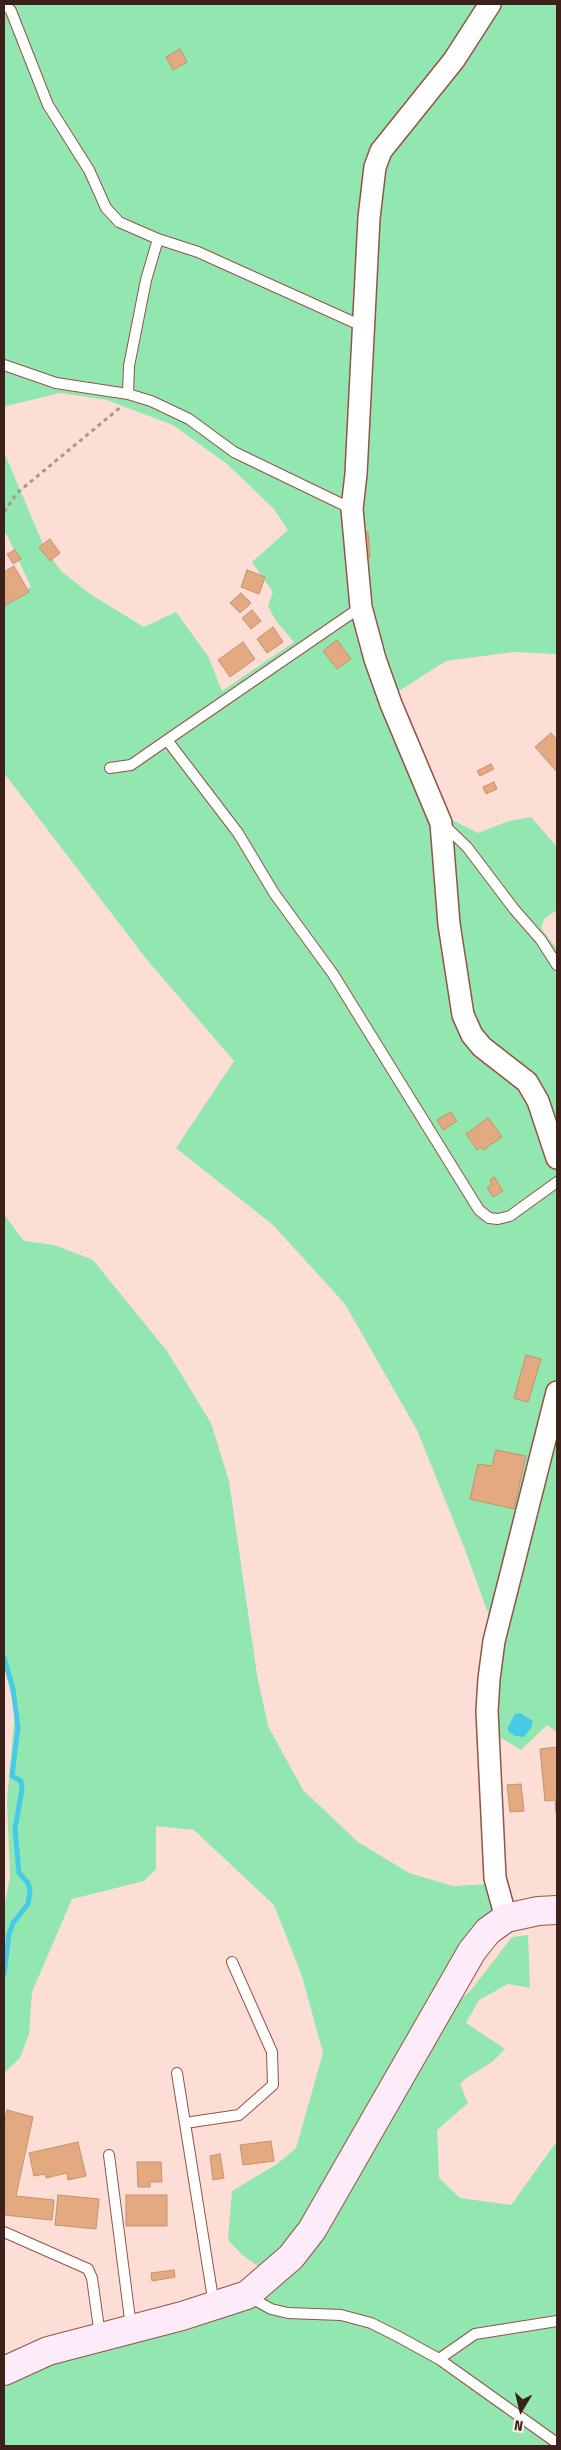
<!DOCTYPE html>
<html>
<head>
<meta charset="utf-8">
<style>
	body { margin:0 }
	#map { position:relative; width:561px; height:2450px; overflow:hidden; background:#fcded6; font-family:"Fira Sans Condensed",sans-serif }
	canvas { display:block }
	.frame { position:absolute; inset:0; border:5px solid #3c211b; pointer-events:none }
	.north { position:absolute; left:496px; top:2385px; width:50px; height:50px; -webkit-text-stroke:4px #feefeb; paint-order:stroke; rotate:189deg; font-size:14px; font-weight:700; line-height:20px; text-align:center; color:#3c211b }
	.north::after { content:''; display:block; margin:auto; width:18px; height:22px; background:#3c211b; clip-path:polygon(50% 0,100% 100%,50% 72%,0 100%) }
</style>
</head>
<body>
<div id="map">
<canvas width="561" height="2450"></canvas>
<div class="frame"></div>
<div class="north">N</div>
</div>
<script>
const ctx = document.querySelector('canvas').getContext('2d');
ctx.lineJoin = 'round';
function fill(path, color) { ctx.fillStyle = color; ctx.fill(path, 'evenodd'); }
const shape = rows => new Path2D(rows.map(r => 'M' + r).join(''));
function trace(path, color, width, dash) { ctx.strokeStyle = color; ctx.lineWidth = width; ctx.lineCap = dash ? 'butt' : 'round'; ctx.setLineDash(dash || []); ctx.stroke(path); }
fill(shape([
	[4,4,557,4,557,654,513,652,446,661,399,691,392,720,433,816,454,821,478,833,509,821,531,817,557,847,557,910,544,919,541,928,557,949,557,1732,547,1725,521,1750,498,1736,495,1697,499,1643,464,1547,417,1430,345,1304,273,1225,176,1148,234,1061,148,961,4,773,4,602,31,587,7,535,4,532,4,452,45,549,61,571,90,594,144,627,176,612,208,656,222,691,294,642,276,621,268,606,273,592,252,562,288,530,274,509,227,464,173,425,107,400,60,393,6,406,4,409],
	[4,1214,24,1241,54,1245,93,1260,167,1351,211,1423,229,1481,257,1675,268,1726,303,1790,358,1842,409,1873,453,1886,488,1884,497,1916,448,2011,471,1990,512,1937,528,1935,530,1988,508,1984,479,2000,466,2023,505,2049,492,2062,465,2079,460,2084,468,2103,437,2130,439,2178,460,2198,511,2205,557,2141,557,2446,4,2446,4,2376,270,2295,329,2230,338,2215,306,2221,261,2268,242,2255,228,2240,232,2191,277,2164,296,2148,323,2053,302,1976,274,1905,194,1830,156,1826,156,1869,144,1881,72,1899,32,1992,29,2034,20,2058,4,2073,4,1910,10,1876,7,1801,15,1711,4,1665]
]), '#92e6af');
fill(shape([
	[520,1713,533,1721,531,1728,524,1737,515,1736,508,1731,508,1727,515,1714]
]), '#47cae5');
trace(shape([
	[4,1657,13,1689,18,1727,12,1776,21,1781,22,1789,15,1829,19,1873,28,1883,30,1891,28,1904,13,1923,9,1934,4,1974]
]), '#47cae5', 5);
const building = shape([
	[180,49,187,62,173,70,166,57,180,49],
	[361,532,368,532,370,557,363,558,361,532],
	[50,539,60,553,50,561,39,547,50,539],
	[15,550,21,559,13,564,7,554,15,550],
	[14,566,29,592,4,606,4,572,14,566],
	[247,570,265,577,259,594,241,587,247,570],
	[241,593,251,603,240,613,230,603,241,593],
	[252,610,261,621,251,629,242,618,252,610],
	[273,627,283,642,267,653,257,639,273,627],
	[337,640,351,659,337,669,323,651,337,640],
	[243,642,255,659,230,677,218,660,243,642],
	[551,733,557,740,557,772,535,747,551,733],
	[491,764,494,769,480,776,477,771,491,764],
	[494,782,497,789,486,794,483,787,494,782],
	[451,1112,457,1121,443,1130,437,1120,451,1112],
	[488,1118,502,1137,483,1150,481,1147,477,1150,466,1134,488,1118],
	[494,1177,503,1191,493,1197,487,1188,492,1185,490,1180,494,1177],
	[526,1355,541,1359,528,1402,514,1398,526,1355],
	[496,1450,526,1456,514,1509,470,1499,478,1464,492,1466,496,1450],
	[557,1747,557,1812,556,1813,555,1800,545,1801,540,1749,557,1747],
	[521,1784,524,1811,510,1812,507,1785,521,1784],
	[7,2110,33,2117,16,2196,54,2200,52,2220,4,2215,4,2124,7,2110],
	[271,2141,274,2161,243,2165,240,2145,271,2141],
	[78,2142,86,2176,68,2180,67,2173,46,2178,45,2174,34,2176,29,2153,78,2142],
	[220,2154,224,2178,213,2180,210,2156,220,2154],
	[137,2162,161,2162,162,2182,150,2182,150,2187,138,2187,137,2162],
	[58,2195,99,2199,96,2229,55,2225,58,2195],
	[126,2195,167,2195,167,2226,126,2226,126,2195],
	[174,2270,175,2277,152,2281,151,2273,174,2270]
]);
fill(building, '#e3a981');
trace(building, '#c9906a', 1);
const lane = shape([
	[5,4,11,11,48,105,89,170,106,208,119,222,158,239,198,252,362,326],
	[4,365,56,383,128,394,151,401,189,419,234,452,352,509],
	[128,394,129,366,146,280,158,239],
	[361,607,167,740,238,833,274,893,333,974,479,1210,489,1218,498,1219,510,1216,557,1182],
	[110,768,131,765,167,740],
	[443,824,467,847,514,909,541,940,557,965],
	[177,2073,214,2305],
	[185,2123,239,2115,273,2085,272,2052,232,1962],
	[109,2155,131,2327],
	[4,2232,88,2269,92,2278,100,2336],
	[248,2296,271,2309,288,2313,341,2315,371,2323,399,2337,439,2359,557,2443],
	[439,2359,475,2334,557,2321]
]);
const street = shape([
	[490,4,454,60,381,151,375,167,369,218,356,474,352,509,361,607,375,659,391,704,441,823,449,924,463,1015,472,1035,482,1047,527,1082,538,1101,557,1158],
	[506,1918,495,1878,487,1711,489,1679,494,1641,557,1392]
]);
const secondary = shape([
	[4,2371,48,2351,182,2316,247,2295,291,2257,312,2230,472,1951,488,1931,506,1918,538,1911,557,1910]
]);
trace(lane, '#925445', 12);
trace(street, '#925445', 24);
trace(secondary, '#925445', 30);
trace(shape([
	[4,512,17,493,122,406]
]), '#af938b', 3, [4, 4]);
trace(lane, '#fff', 10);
trace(street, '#fff', 21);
trace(secondary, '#feebf9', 28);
</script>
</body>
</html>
